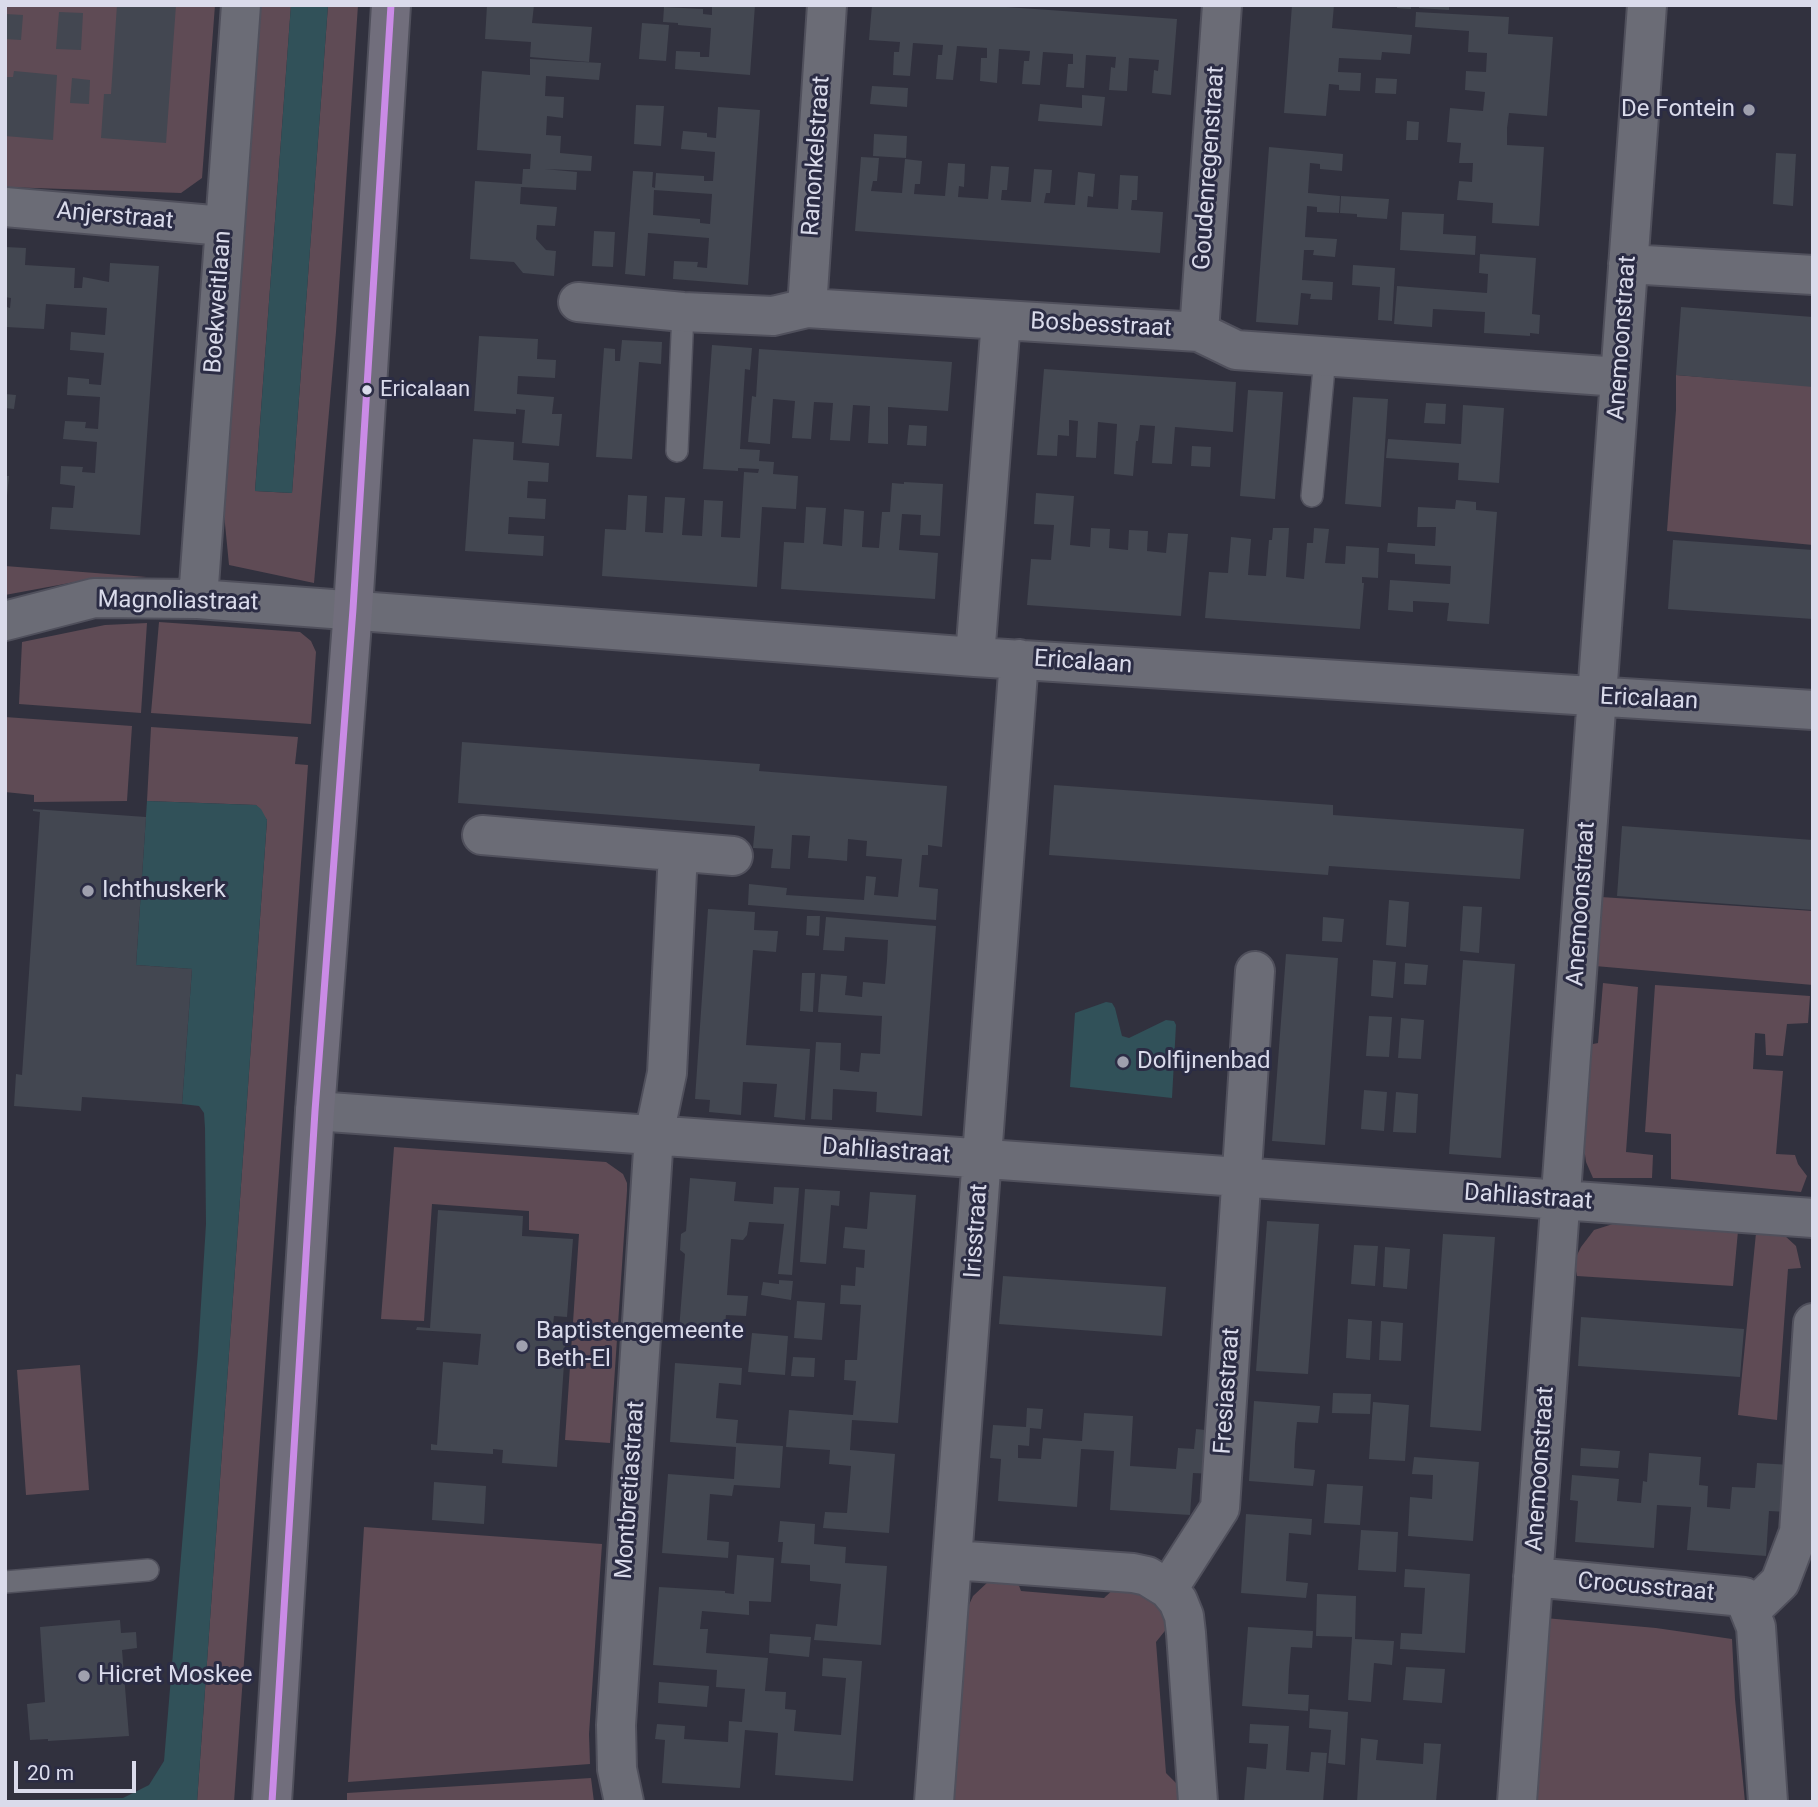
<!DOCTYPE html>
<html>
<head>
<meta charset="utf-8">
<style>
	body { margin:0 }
	#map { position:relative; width:1818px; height:1807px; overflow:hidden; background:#31313e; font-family:Roboto,sans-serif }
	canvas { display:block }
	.frame { position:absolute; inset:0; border:7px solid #dadbeb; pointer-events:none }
	.scale { position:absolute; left:14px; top:1761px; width:122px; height:32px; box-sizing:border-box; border:4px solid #dadbeb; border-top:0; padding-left:9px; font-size:21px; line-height:24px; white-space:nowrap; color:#dadbeb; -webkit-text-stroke:5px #2b2c44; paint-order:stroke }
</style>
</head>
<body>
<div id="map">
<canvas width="1818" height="1807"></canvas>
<div class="frame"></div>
<div class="scale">20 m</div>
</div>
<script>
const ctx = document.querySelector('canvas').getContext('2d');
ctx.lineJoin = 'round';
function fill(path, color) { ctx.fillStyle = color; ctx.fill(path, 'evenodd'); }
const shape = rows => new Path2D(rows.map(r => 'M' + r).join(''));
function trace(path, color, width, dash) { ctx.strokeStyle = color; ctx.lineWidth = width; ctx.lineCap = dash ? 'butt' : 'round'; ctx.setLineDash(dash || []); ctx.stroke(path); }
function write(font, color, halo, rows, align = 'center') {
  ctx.font = font + ' Roboto,sans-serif'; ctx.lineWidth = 6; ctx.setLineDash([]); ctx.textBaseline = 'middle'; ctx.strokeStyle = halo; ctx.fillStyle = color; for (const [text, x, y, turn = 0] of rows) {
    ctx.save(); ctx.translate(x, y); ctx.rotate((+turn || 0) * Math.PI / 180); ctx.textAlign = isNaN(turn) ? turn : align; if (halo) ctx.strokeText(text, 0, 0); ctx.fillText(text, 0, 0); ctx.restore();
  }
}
fill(shape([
	[5,5,215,5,202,178,181,193,5,187],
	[258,5,291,5,255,491,292,493,328,5,358,5,336,332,314,583,229,565,221,483],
	[1676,375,1813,386,1813,545,1667,531,1676,410],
	[5,566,147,577,75,582,5,595],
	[159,622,300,632,311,641,316,652,311,724,151,713],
	[147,623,141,713,19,704,22,642,105,625],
	[5,717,132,726,127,801,34,802,34,795,5,792],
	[151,727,298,737,295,764,308,765,234,1802,197,1802,267,820,256,805,147,801],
	[1601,897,1813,911,1813,985,1595,966],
	[1603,983,1638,987,1626,1152,1653,1155,1652,1178,1593,1178,1586,1162,1583,1140,1588,1045,1598,1043],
	[1655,985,1810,996,1808,1023,1787,1024,1783,1056,1766,1055,1765,1034,1755,1033,1753,1069,1783,1071,1776,1154,1795,1155,1798,1164,1807,1176,1801,1192,1671,1179,1671,1134,1645,1132],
	[394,1147,606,1162,623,1174,627,1183,627,1191,610,1443,565,1440,579,1234,529,1230,529,1211,432,1204,424,1321,381,1319],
	[1616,1223,1738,1231,1733,1286,1577,1276,1574,1261,1581,1247,1594,1230],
	[1756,1233,1784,1235,1796,1246,1801,1268,1788,1269,1777,1420,1738,1415],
	[80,1365,89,1490,26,1495,17,1370],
	[364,1527,602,1544,589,1734,590,1764,348,1782],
	[989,1581,1018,1583,1021,1591,1104,1598,1117,1586,1150,1596,1164,1613,1168,1627,1156,1642,1166,1773,1179,1786,1180,1802,945,1802,955,1777,956,1768,968,1607,973,1596],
	[1545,1618,1656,1628,1732,1639,1735,1699,1745,1802,1530,1802],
	[591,1778,594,1802,347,1802,347,1793]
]), '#5f4b55');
fill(shape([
	[291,5,328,5,292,493,255,491],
	[147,801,256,805,261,809,267,820,197,1802,23,1802,23,1800,123,1798,149,1785,164,1761,198,1352,206,1224,205,1128,204,1113,199,1106,182,1104,192,969,136,965],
	[1106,1002,1112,1003,1115,1008,1122,1036,1129,1038,1166,1020,1174,1021,1176,1025,1172,1098,1070,1087,1075,1013]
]), '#315159');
fill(shape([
	[117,5,176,5,166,143,101,138,104,94,111,94],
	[487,5,534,5,532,23,592,27,589,62,530,57,531,42,485,39],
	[712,5,755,5,750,75,675,69,676,51,700,52,700,57,709,57,711,28,678,25,678,23,663,22,664,7,703,9,703,14,712,15],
	[872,5,978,5,1177,19,1171,95,1152,93,1154,70,1158,71,1159,60,1129,58,1127,91,1109,90,1111,67,1115,68,1116,57,1086,55,1084,88,1066,87,1068,64,1073,64,1073,54,1043,52,1040,85,1022,84,1024,61,1029,61,1030,51,999,49,997,83,980,81,981,58,987,58,987,48,957,46,953,80,936,79,938,55,942,55,943,45,913,43,910,76,893,75,894,52,899,52,900,42,869,40],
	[1292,5,1334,5,1332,28,1412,35,1410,54,1382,52,1381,60,1339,58,1338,72,1361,73,1360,91,1339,90,1339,85,1329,84,1326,116,1284,113],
	[1397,5,1411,5,1411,9,1397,8],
	[1419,5,1449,5,1449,10,1419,8],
	[59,12,83,13,81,50,56,49],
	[1416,12,1509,17,1508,34,1553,37,1547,116,1509,113,1507,128,1507,145,1544,147,1539,226,1492,223,1493,203,1457,200,1459,181,1472,182,1473,163,1459,163,1461,143,1447,142,1450,108,1483,111,1485,92,1465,90,1466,71,1486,72,1487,53,1468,52,1469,31,1415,27],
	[5,14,23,15,21,40,5,39],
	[642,23,669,25,666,61,639,59],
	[530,59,601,63,599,80,546,76,545,96,564,97,563,118,547,116,546,135,561,136,560,153,592,156,591,171,544,169,577,172,576,190,521,187,520,204,557,207,555,226,537,225,536,239,546,250,556,251,554,276,523,273,514,262,470,259,475,181,522,184,523,169,530,169,531,154,477,150,482,71,530,75],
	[14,71,57,75,53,140,5,136,5,77,13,77],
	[72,78,90,80,89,104,70,103],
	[1376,78,1397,79,1396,94,1375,93],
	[872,86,908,88,907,107,870,104],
	[1082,95,1105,97,1102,126,1038,121,1040,104,1082,108],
	[636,105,664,106,661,146,634,144],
	[718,107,760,110,748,285,673,279,674,261,698,262,697,267,707,268,709,238,648,233,645,276,625,274,633,171,653,172,652,187,655,188,656,173,704,176,704,181,713,181,715,152,681,149,683,131,707,133,707,137,716,138],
	[654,190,712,194,710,224,700,223,700,219,653,215],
	[1407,121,1419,122,1418,140,1406,140],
	[874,134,907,136,906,158,873,156],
	[1269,147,1343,154,1342,171,1320,169,1320,164,1310,163,1308,193,1340,196,1339,213,1317,212,1317,207,1307,206,1305,237,1337,239,1335,257,1313,255,1314,250,1304,250,1302,280,1333,282,1332,300,1310,299,1311,294,1301,293,1298,325,1256,322],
	[1776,153,1796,154,1793,206,1773,204],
	[861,157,879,158,877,181,873,181,871,191,902,193,905,159,922,161,920,184,915,184,914,194,945,196,948,163,965,164,964,187,959,186,958,197,988,199,991,166,1009,167,1007,190,1002,190,1001,200,1031,202,1034,169,1052,170,1050,193,1046,193,1044,203,1075,205,1078,172,1095,174,1093,197,1088,196,1087,207,1118,209,1120,175,1138,176,1137,200,1132,200,1131,210,1163,212,1160,253,855,231],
	[1341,196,1389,199,1387,219,1357,217,1357,214,1340,213],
	[1402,212,1444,214,1443,234,1476,236,1475,255,1400,250],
	[594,231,615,232,613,267,592,266],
	[5,247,26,248,25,265,75,268,74,288,82,288,83,277,109,282,110,263,159,266,140,535,50,529,52,507,73,508,75,486,60,484,61,466,83,467,82,472,95,473,97,442,63,439,65,421,86,422,85,428,98,429,100,397,67,395,68,377,89,379,89,384,101,385,104,353,70,350,71,332,105,335,107,308,46,304,44,329,6,327,7,307,10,308,11,298,5,297],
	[1480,254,1536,258,1532,314,1540,315,1539,334,1530,333,1530,336,1484,333,1485,312,1433,309,1432,327,1394,324,1397,286,1487,293,1488,274,1479,273],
	[1353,265,1395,268,1392,321,1378,320,1380,287,1352,285],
	[1681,307,1813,317,1813,387,1676,375],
	[479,336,538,339,537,359,556,360,555,378,518,376,517,394,554,397,552,414,562,414,559,446,522,443,525,410,516,409,516,414,474,411],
	[622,340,662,342,661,364,639,362,632,459,596,457,604,348,615,349,615,361,620,361],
	[712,345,752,348,750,370,745,369,740,449,760,450,759,461,774,462,773,474,798,476,796,509,762,507,757,587,602,576,605,529,626,530,628,495,647,496,645,532,663,533,665,497,685,498,682,535,702,536,704,500,723,501,721,537,740,538,744,472,758,473,759,469,738,468,738,471,703,469],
	[759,349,952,362,948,411,888,407,888,444,868,443,870,406,853,405,850,441,830,440,833,403,814,402,811,439,792,438,795,401,773,399,770,444,748,442,752,396,756,397],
	[1044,369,1236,382,1233,432,1175,427,1172,464,1152,463,1155,426,1140,425,1138,441,1136,441,1133,476,1114,474,1117,424,1098,422,1096,458,1076,457,1078,421,1069,420,1069,436,1058,435,1057,456,1037,455],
	[1248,390,1283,392,1275,499,1240,496],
	[5,394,16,395,14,409,5,408],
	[1353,397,1388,399,1381,507,1345,504],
	[1426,403,1446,404,1445,424,1424,423],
	[1463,405,1504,408,1499,483,1458,480,1459,463,1386,458,1388,439,1461,444],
	[909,425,927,426,926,446,907,445],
	[473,439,514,442,513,460,549,463,548,482,528,481,527,498,546,499,545,519,509,517,508,534,544,536,543,556,465,551],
	[1192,446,1211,447,1210,467,1191,466],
	[5,476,9,476,7,496,5,496],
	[904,482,943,484,940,536,920,535,921,515,902,514,899,550,938,553,935,599,781,589,784,542,804,543,806,507,826,508,823,544,842,546,844,509,864,511,862,547,879,548,882,512,890,512,892,483,904,484],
	[1036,493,1074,496,1070,545,1090,547,1091,528,1110,529,1109,548,1128,550,1129,530,1148,531,1147,551,1166,553,1168,533,1188,534,1181,616,1027,605,1031,559,1051,560,1054,525,1034,524],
	[1456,500,1476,502,1476,510,1497,512,1489,624,1447,621,1449,603,1413,601,1413,612,1388,610,1390,580,1450,584,1451,566,1415,564,1415,554,1387,552,1388,543,1435,546,1436,527,1417,527,1418,507,1455,509],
	[1273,528,1289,528,1286,577,1304,579,1307,543,1313,543,1314,528,1329,529,1325,563,1345,564,1346,546,1379,548,1378,578,1362,577,1362,583,1364,583,1360,629,1205,618,1209,572,1228,573,1231,537,1251,539,1248,575,1266,576,1269,540,1272,540],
	[1673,540,1813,550,1813,619,1668,609],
	[462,742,760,764,759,771,947,786,942,847,928,845,928,855,922,855,919,887,938,889,936,920,748,905,749,884,787,888,786,895,864,900,866,876,876,877,874,895,898,897,902,859,866,856,867,841,848,839,847,861,827,859,808,858,810,836,792,835,790,869,771,868,773,849,753,848,755,826,458,803],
	[1054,785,1333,805,1333,815,1524,829,1520,879,1329,866,1328,875,1049,855],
	[33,809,146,817,136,965,192,969,182,1104,82,1097,81,1111,14,1106,16,1074,22,1075,40,812,33,811],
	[1622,826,1813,840,1813,910,1617,896],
	[1389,900,1409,902,1406,947,1386,945],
	[1463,906,1482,907,1479,953,1460,951],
	[708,909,755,912,754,930,778,931,776,952,753,950,746,1045,810,1049,805,1120,774,1117,777,1084,743,1082,741,1115,709,1112,710,1100,695,1099],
	[807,916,820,916,819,936,806,935],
	[826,917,936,926,922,1116,876,1112,877,1092,833,1089,832,1120,811,1119,816,1042,841,1043,840,1070,859,1072,861,1053,880,1054,882,1016,818,1012,821,974,847,976,845,995,862,997,863,982,885,984,887,960,888,940,845,937,844,951,823,950],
	[1323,917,1344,919,1342,942,1322,941],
	[1286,954,1338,958,1325,1145,1272,1141],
	[1373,960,1396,962,1393,998,1371,996],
	[1463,960,1515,964,1501,1158,1449,1154],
	[1405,963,1428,965,1426,985,1404,984],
	[802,973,815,973,813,1012,800,1011],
	[1369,1016,1392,1017,1389,1057,1366,1056],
	[1401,1018,1424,1020,1421,1059,1398,1058],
	[1364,1090,1387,1092,1384,1131,1361,1129],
	[1396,1092,1418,1094,1416,1133,1393,1132],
	[690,1178,736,1182,734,1201,773,1204,774,1187,799,1188,792,1275,778,1274,784,1224,749,1222,747,1235,743,1240,731,1239,727,1295,748,1296,746,1316,726,1315,724,1334,679,1330,685,1254,680,1250,681,1234,686,1231],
	[805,1189,840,1191,839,1206,831,1205,826,1264,800,1262],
	[870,1192,916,1195,898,1423,852,1420,850,1450,895,1454,889,1533,823,1528,825,1512,847,1513,851,1466,829,1464,830,1450,786,1447,789,1410,853,1415,856,1381,844,1380,845,1360,857,1360,861,1305,840,1304,841,1285,855,1286,856,1267,864,1268,865,1250,843,1248,845,1227,867,1229],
	[438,1210,523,1216,522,1236,573,1239,567,1317,554,1316,552,1333,566,1334,557,1467,502,1463,503,1450,493,1449,493,1454,431,1450,431,1444,437,1445,443,1362,478,1365,481,1334,416,1330,417,1327,430,1328],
	[1267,1221,1319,1224,1308,1374,1256,1371],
	[1443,1234,1495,1237,1481,1431,1430,1427],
	[1354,1245,1378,1246,1375,1286,1351,1284],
	[1385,1247,1410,1249,1407,1289,1383,1287],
	[1003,1276,1166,1287,1162,1336,999,1324],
	[779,1280,793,1281,791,1300,761,1295,763,1282,779,1284],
	[797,1301,825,1303,822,1340,794,1338],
	[1581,1317,1744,1329,1740,1377,1578,1366],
	[1348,1319,1372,1321,1370,1360,1346,1358],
	[1381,1321,1403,1323,1401,1361,1379,1360],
	[752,1333,788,1336,785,1375,748,1372],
	[793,1357,815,1358,814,1377,791,1376],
	[675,1363,742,1368,741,1385,719,1383,716,1418,738,1420,736,1443,783,1446,780,1488,734,1485,732,1496,710,1494,707,1540,729,1542,728,1558,662,1553,668,1474,734,1479,736,1447,670,1442],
	[1333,1393,1371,1394,1370,1414,1332,1413],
	[1254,1401,1320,1406,1318,1423,1297,1422,1295,1444,1294,1468,1315,1470,1313,1486,1249,1481],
	[1373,1402,1409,1405,1405,1461,1369,1459],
	[1027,1408,1043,1409,1041,1429,1030,1428,1029,1446,1018,1445,1018,1458,1041,1459,1043,1438,1082,1441,1084,1413,1133,1416,1130,1466,1176,1469,1178,1448,1194,1449,1196,1429,1215,1431,1212,1474,1193,1473,1190,1515,1110,1510,1114,1451,1081,1449,1077,1507,998,1501,1001,1459,990,1458,993,1425,1026,1427],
	[1581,1448,1620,1451,1618,1468,1580,1466],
	[1649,1453,1701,1457,1699,1485,1708,1486,1707,1507,1730,1509,1732,1487,1755,1488,1757,1463,1792,1465,1788,1512,1769,1511,1766,1556,1687,1550,1691,1507,1657,1505,1654,1548,1575,1542,1578,1501,1570,1500,1572,1475,1619,1479,1617,1501,1641,1503,1643,1481,1647,1482],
	[1414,1457,1479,1462,1473,1541,1408,1536,1410,1497,1432,1499,1433,1475,1412,1474],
	[434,1482,486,1486,484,1524,432,1520],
	[1327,1484,1363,1486,1360,1525,1324,1523],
	[1246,1514,1312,1519,1311,1535,1289,1533,1286,1581,1308,1583,1306,1598,1241,1593],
	[780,1521,815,1524,814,1544,846,1547,845,1563,887,1566,881,1645,814,1640,816,1624,837,1626,841,1584,810,1581,810,1565,781,1563,783,1542,778,1542],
	[1361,1530,1398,1532,1396,1572,1358,1570],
	[737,1555,774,1558,771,1602,749,1601,749,1615,702,1611,700,1629,708,1629,706,1653,768,1658,765,1691,786,1692,785,1709,796,1710,794,1731,841,1735,846,1678,822,1676,823,1658,862,1661,853,1781,775,1775,778,1733,745,1730,740,1788,662,1783,665,1740,655,1739,657,1724,685,1726,684,1739,728,1742,729,1721,742,1722,745,1689,716,1687,717,1670,653,1665,659,1587,725,1591,725,1593,734,1594],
	[1405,1569,1470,1574,1465,1653,1400,1649,1401,1633,1422,1634,1425,1588,1404,1587],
	[1317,1594,1356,1596,1355,1639,1394,1641,1392,1665,1374,1663,1371,1702,1348,1700,1352,1637,1316,1636],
	[120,1620,121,1633,136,1632,137,1648,122,1650,129,1736,48,1741,48,1739,30,1740,27,1704,45,1702,40,1627],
	[1248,1627,1313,1631,1312,1648,1291,1647,1289,1670,1288,1694,1309,1695,1308,1711,1242,1706],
	[770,1634,811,1637,809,1657,769,1653],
	[1406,1667,1445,1669,1442,1703,1403,1700],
	[659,1682,709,1686,707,1707,658,1703],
	[1310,1709,1348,1712,1345,1765,1328,1763,1331,1730,1309,1728],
	[1250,1724,1289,1726,1286,1770,1309,1772,1311,1752,1327,1753,1323,1802,1244,1802,1247,1767,1266,1769,1268,1744,1249,1743],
	[1361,1738,1378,1740,1376,1760,1423,1764,1424,1743,1441,1744,1436,1802,1357,1802]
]), '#434751');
const lane = shape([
	[677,451,683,312],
	[1312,496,1325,357],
	[5,1582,148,1570]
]);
const street = shape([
	[5,207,224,226],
	[1628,264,1813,275],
	[578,302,683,312,773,316,807,308,1199,332,1236,350,1620,377],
	[807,308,827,5],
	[1199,332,1222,5],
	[198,599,241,5],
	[5,621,94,598,198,599,975,657,1813,710],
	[975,657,1001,320],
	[482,835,733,856],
	[315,1111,1813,1218],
	[953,1560,1133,1573,1147,1576,1168,1589,1178,1601,1184,1616,1186,1633,1198,1802],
	[1533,1577,1744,1597,1756,1627,1768,1802],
	[1168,1589,1220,1508,1255,971],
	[1750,1611,1780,1582,1799,1532,1813,1323],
	[624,1802,617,1769,616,1725,654,1135,667,1073,678,852],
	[934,1802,1019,659],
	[1517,1802,1647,5]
]);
const secondary = shape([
	[272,1802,315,1111,353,609,391,5]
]);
trace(lane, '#50505c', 24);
trace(street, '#50505c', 42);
trace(secondary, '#50505c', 42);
trace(lane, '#6b6c76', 21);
trace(street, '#6b6c76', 38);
trace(secondary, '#716e7c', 38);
trace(shape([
	[272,1802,315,1111,353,609,391,5]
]), '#ca8be6', 7);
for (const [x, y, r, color] of [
	[1749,110,7,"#9fa0ae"],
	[367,390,6,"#dadbeb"],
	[88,891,7,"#9fa0ae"],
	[1123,1062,7,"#9fa0ae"],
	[522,1346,7,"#9fa0ae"],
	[84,1676,7,"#9fa0ae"]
]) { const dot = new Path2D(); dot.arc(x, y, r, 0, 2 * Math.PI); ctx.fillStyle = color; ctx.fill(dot); trace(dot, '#2b2c44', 2.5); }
write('22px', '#dadbeb', '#2b2c44', [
	["Ericalaan",380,390]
], 'left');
write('24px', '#dadbeb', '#2b2c44', [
	["De Fontein",1735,110,"right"],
	["Ichthuskerk",102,891],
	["Dolfijnenbad",1137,1062],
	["Baptistengemeente",536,1332],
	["Beth-El",536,1360],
	["Hicret Moskee",98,1676]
], 'left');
write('24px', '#dadbeb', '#2b2c44', [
	["Ranonkelstraat",817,156,-86],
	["Goudenregenstraat",1210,168,-86],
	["Anjerstraat",115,217,5],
	["Boekweitlaan",219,302,-86],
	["Bosbesstraat",1101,326,3],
	["Anemoonstraat",1623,338,-86],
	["Magnoliastraat",178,602,1],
	["Ericalaan",1083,663,4],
	["Ericalaan",1649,700,3],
	["Anemoonstraat",1582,904,-86],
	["Dahliastraat",886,1152,4],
	["Dahliastraat",1528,1198,4],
	["Irisstraat",977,1231,-86],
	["Fresiastraat",1228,1391,-86],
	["Anemoonstraat",1541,1469,-86],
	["Montbretiastraat",631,1490,-86],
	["Crocusstraat",1646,1588,5]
]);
</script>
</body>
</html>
